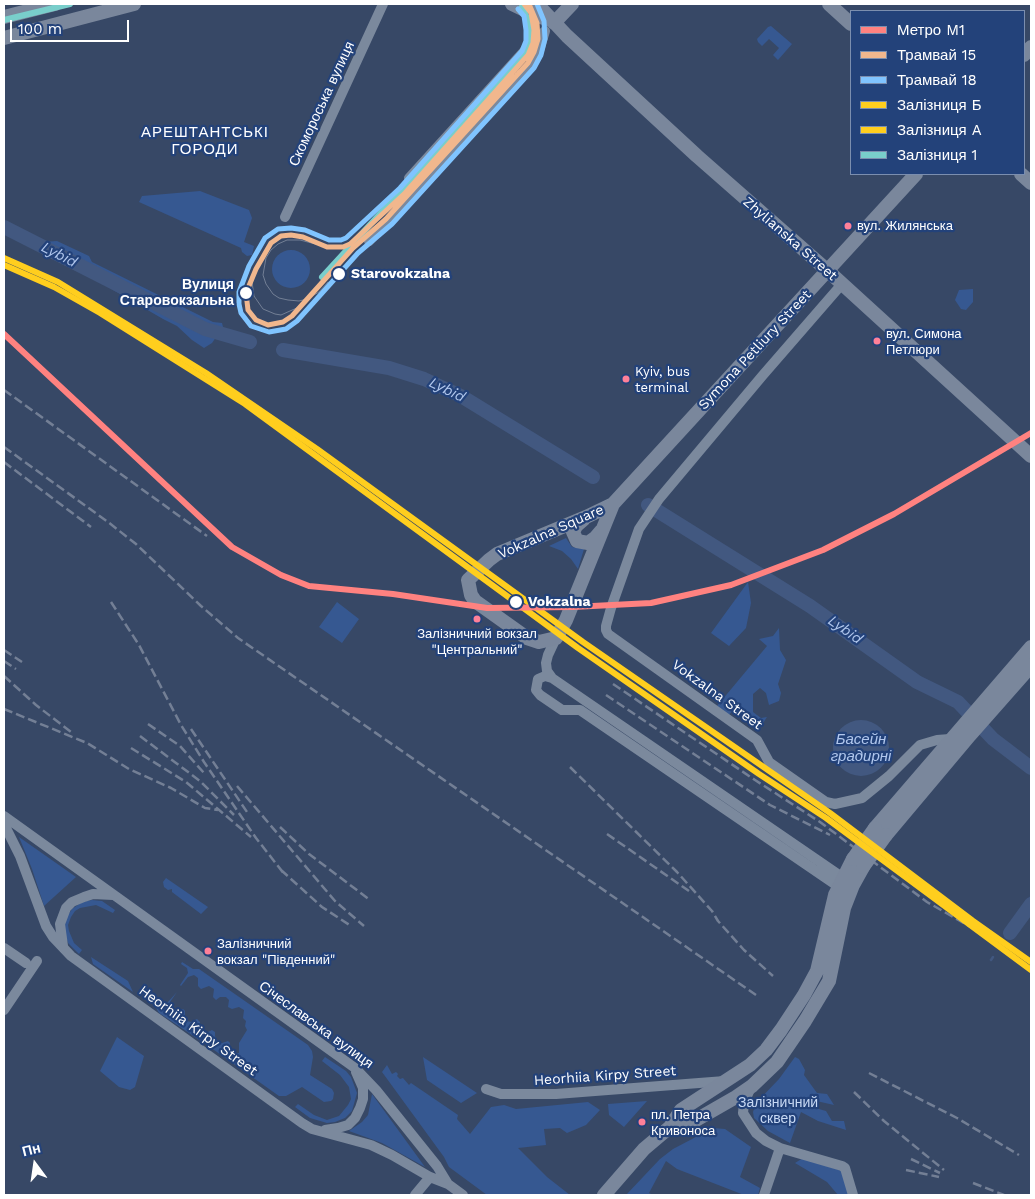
<!DOCTYPE html>
<html>
<head>
<meta charset="utf-8">
<style>
	body { margin:0 }
	#map { position:relative; width:1035px; height:1199px; overflow:hidden; background:#374866; font-family:"Work Sans",sans-serif }
	canvas { display:block }
	.frame { position:absolute; inset:0; border:5px solid #fff; pointer-events:none }
	.legend { position:absolute; left:850px; top:10px; width:175px; height:165px; box-sizing:border-box; background:#23427a; border:1px solid #7b8eaf; margin:0; padding:6px 9px; list-style:none; font-size:15px; color:#fff }
	.legend li { display:flex; align-items:center; gap:10px; height:25px }
	.legend b { width:25px; border:1px solid #7b8eaf }
	.north { position:absolute; left:10px; top:1139px; width:50px; height:50px; -webkit-text-stroke:4px #23427a; paint-order:stroke; rotate:346deg; font-size:14px; font-weight:700; line-height:20px; text-align:center; color:#fff }
	.north::after { content:''; display:block; margin:auto; width:18px; height:22px; background:#fff; clip-path:polygon(50% 0,100% 100%,50% 72%,0 100%) }
	.scale { position:absolute; left:10px; top:20px; width:119px; height:22px; box-sizing:border-box; border:2px solid #fff; border-top:0; padding-left:6px; font-size:15px; line-height:18px; white-space:nowrap; color:#fff; -webkit-text-stroke:4px #23427a; paint-order:stroke }
</style>
</head>
<body>
<div id="map">
<canvas width="1035" height="1199"></canvas>
<div class="frame"></div>
<ul class="legend">
<li><b style="height:6px;background:#ff8280"></b>Метро M1</li>
<li><b style="height:6px;background:#f1b78d"></b>Трамвай 15</li>
<li><b style="height:6px;background:#80c4ff"></b>Трамвай 18</li>
<li><b style="height:6px;background:#ffce1e"></b>Залізниця Б</li>
<li><b style="height:6px;background:#ffce1e"></b>Залізниця A</li>
<li><b style="height:6px;background:#79cecb"></b>Залізниця 1</li>
</ul>
<div class="north">Пн</div>
<div class="scale">100 m</div>
</div>
<script>
const ctx = document.querySelector('canvas').getContext('2d');
ctx.lineJoin = 'round';
function fill(path, color) { ctx.fillStyle = color; ctx.fill(path, 'evenodd'); }
const shape = rows => new Path2D(rows.map(r => 'M' + r).join(''));
function trace(path, color, width, dash) { ctx.strokeStyle = color; ctx.lineWidth = width; ctx.lineCap = dash ? 'butt' : 'round'; ctx.setLineDash(dash || []); ctx.stroke(path); }
function write(font, color, halo, rows, align = 'center') {
  ctx.font = font + ' "Work Sans",sans-serif'; ctx.lineWidth = 4.5; ctx.setLineDash([]); ctx.textBaseline = 'middle'; ctx.strokeStyle = halo; ctx.fillStyle = color; for (const [text, x, y, turn = 0] of rows) {
    ctx.save(); ctx.translate(x, y); ctx.rotate((+turn || 0) * Math.PI / 180); ctx.textAlign = isNaN(turn) ? turn : align; if (halo) ctx.strokeText(text, 0, 0); ctx.fillText(text, 0, 0); ctx.restore();
  }
}
fill(shape([
	[771,26,792,44,778,60,773,55,779,48,769,39,762,46,758,42,757,39,768,27],
	[200,191,249,210,252,218,244,242,254,246,252,255,247,256,242,252,241,248,139,202,142,196],
	[57,241,89,256,92,262,213,322,222,323,223,327,212,343,204,348,192,340,177,326,163,319,39,247,42,242],
	'272 269a19 19 0 1 1 38 0a19 19 0 1 1-38 0Z',
	[973,289,973,302,966,310,961,309,955,300,959,290],
	[566,538,572,547,584,549,578,569,571,559,562,551,549,546],
	[748,582,751,603,746,628,729,646,711,633],
	[337,602,359,619,342,643,319,627],
	[779,628,780,650,786,660,778,684,781,693,779,701,769,705,766,693,760,688,753,694,753,712,761,718,767,717,763,723,736,706,729,715,717,706,767,646,759,639,773,636],
	[19,837,76,877,44,906,32,869],
	[166,878,208,907,201,914,172,892,172,889,168,890,164,887,163,882],
	[1031,895,1031,914,1020,930,1019,926,1016,926,1010,933,1005,930],
	[92,900,102,901,115,910,113,913,96,905,80,908,75,911,71,917,68,925,69,931,74,943,82,950,79,954,68,943,64,931,66,918,72,909,82,902],
	[91,957,128,981,133,992,93,964],
	[182,962,193,969,199,969,308,1045,312,1051,313,1057,310,1075,332,1089,334,1093,333,1099,331,1101,324,1102,302,1087,286,1096,279,1096,207,1045,159,1013,156,1008,156,1004,145,995,146,989,149,990,149,994,162,1004,167,1003,177,992,170,1002,172,1010,177,1012,183,1009,185,1011,185,1018,187,1021,191,1022,197,1019,200,1022,200,1026,203,1032,206,1033,212,1030,215,1032,215,1036,218,1042,222,1043,228,1041,230,1043,230,1051,233,1053,239,1053,239,1043,247,1030,245,1026,246,1021,243,1018,244,1010,239,1007,232,1009,228,1007,229,1000,226,997,220,997,216,1000,213,997,214,989,209,986,201,989,198,986,198,978,194,975,188,977,181,986,180,985,188,973,187,968,181,964],
	[117,1037,144,1056,135,1087,130,1090,119,1087,100,1071],
	[325,1057,346,1071,351,1077,357,1093,352,1111,345,1118,335,1122,327,1123,310,1118,295,1107,298,1104,314,1115,327,1120,339,1116,348,1105,351,1099,349,1087,340,1075,322,1061],
	[423,1057,477,1093,461,1103,427,1080],
	[795,1057,799,1059,805,1070,804,1075,817,1093,827,1094,834,1105,812,1100,812,1107,826,1111,832,1121,844,1121,846,1130,818,1121,801,1112,790,1143,768,1131,754,1118,753,1112,756,1103,779,1079],
	[387,1065,392,1074,396,1072,398,1074,397,1076,400,1079,403,1078,409,1085,411,1083,458,1115,457,1119,470,1134,491,1107,504,1105,516,1109,588,1102,600,1110,586,1125,567,1133,560,1128,544,1129,546,1145,518,1148,547,1177,570,1195,487,1195,449,1167,444,1157,382,1072],
	[372,1094,425,1167,382,1143,349,1131,362,1122,368,1115],
	[647,1101,624,1127,609,1115,608,1104],
	[713,1128,725,1129,751,1147,740,1177,760,1188,758,1195,744,1195,677,1169,666,1161,649,1193,653,1195,626,1195,660,1159,673,1149],
	[803,1158,842,1171,849,1195,838,1195,827,1182,795,1163]
]), '#365891');
fill(shape([
	'833 748a28 28 0 1 1 56 0a28 28 0 1 1-56 0Z'
]), '#425880');
trace(shape([
	[991,960,993,957]
]), '#425880', 2.5);
trace(shape([
	[4,227,205,329,250,342],
	[283,350,389,368,424,379,461,396,593,477],
	[648,505,810,606,917,682,958,702,993,739,1031,768],
	[1010,933,1031,904]
]), '#425880', 14);
trace(shape([
	[409,178,527,48,544,32],
	[285,217,383,4],
	[369,241,531,66,538,54,545,31],
	[842,284,763,375,659,499,639,529,611,608,606,626,606,630,608,634,757,740,769,762,826,802,835,804,862,798,889,776,920,745,937,740,950,739],
	[556,638,548,655,546,663,547,671,552,678,848,881],
	[552,678,545,676,538,679,536,690,540,695,562,710,580,710,845,891],
	[4,816,355,1068,376,1090,437,1166,448,1184,463,1195],
	[4,824,20,856,46,926,53,937,71,956,302,1123,312,1129,371,1145,392,1155,430,1177,448,1184],
	[63,946,60,924,66,908,72,902,84,897,93,894,113,895],
	[4,948,26,963],
	[4,1010,37,961],
	[751,1087,744,1103,743,1113,756,1133,766,1141,780,1148,842,1166,845,1168,853,1195],
	[486,1089,501,1094,556,1094,725,1081],
	[325,1130,338,1128,348,1125,355,1118,360,1108,363,1099,363,1088,356,1072],
	[415,1195,430,1177],
	[764,1195,780,1148]
]), '#7b899d', 10);
trace(shape([
	[512,4,535,15,550,20],
	[537,4,567,36,697,156,828,271,1031,456],
	[829,4,851,24],
	[4,17,55,4],
	[554,23,572,4],
	[4,38,134,4],
	[1024,55,1031,47],
	[1021,174,1031,183],
	[613,504,586,517,497,554,489,560,468,580,471,595,475,601,527,638,539,642,556,638,566,620,613,504,916,174],
	[584,519,576,526,573,532,577,541,588,543,595,538,601,531],
	[875,828,1031,647],
	[886,835,970,735,1031,666],
	[670,1127,689,1124,736,1097,752,1086,777,1062,805,1021,829,981,844,908,853,885,863,867],
	[604,1195,644,1149,670,1127,681,1110,750,1065,766,1050,781,1030,804,995,817,971,835,895,853,859]
]), '#7a879c', 14);
trace(shape([
	[323,246,300,240,287,240,278,244,271,250,266,258,263,275,266,284,273,294,279,298,288,300,299,301,307,299,319,292,328,282],
	[253,273,252,282,254,296,263,309,275,314,281,315,299,307]
]), '#737f95', 1);
trace(shape([
	[4,390,207,536],
	[4,447,108,522,136,544,201,606,238,638,756,995],
	[4,462,91,527],
	[111,602,139,645,181,725,204,762,256,838,285,875],
	[4,650,22,662],
	[4,661,16,669],
	[4,676,36,705,71,732],
	[613,684,755,780,820,822,927,902,974,929],
	[606,695,770,805,830,835],
	[4,709,87,743,129,769,171,788,205,808,218,810],
	[148,724,180,746,204,773],
	[191,729,247,812],
	[140,736,200,781,234,815],
	[131,748,186,782,251,837],
	[570,767,677,872,712,911,718,921,744,950,773,976],
	[237,786,335,901,364,926],
	[280,827,309,854,370,900],
	[607,834,689,891],
	[281,870,322,907,351,926],
	[869,1073,957,1118,1019,1155],
	[854,1092,884,1121,944,1170],
	[911,1159,940,1173],
	[906,1170,939,1177],
	[973,1183,1004,1195]
]), '#737f95', 2.5, [9, 4]);
trace(shape([
	[853,859,875,828],
	[863,867,886,835]
]), '#7a879c', 14);
trace(shape([
	[4,265,54,287,100,313,245,404,578,648,759,774,826,818,1031,970]
]), '#ffce1e', 6);
trace(shape([
	[4,258,58,282,206,373,317,449,583,642,830,813,973,921,1031,962]
]), '#ffce1e', 6);
trace(shape([
	[4,20,70,4],
	[322,277,522,59,530,38,530,25,522,7]
]), '#79cecb', 6);
trace(shape([
	[524,4,531,13,534,30,533,43,528,55,405,193,350,244,343,247,327,247,303,237,291,235,281,236,271,243,256,269,246,293,248,310,256,320,268,325,283,322,292,316,353,248,386,219,528,63,534,52,538,39,537,23,529,4]
]), '#f1b78d', 5);
trace(shape([
	[518,9,524,16,526,30,526,41,522,51,400,188,346,238,341,240,329,240,305,230,291,228,278,229,265,238,249,266,239,292,239,304,241,313,251,326,269,332,286,329,297,321,358,253,392,224,534,68,541,55,545,39,544,21,537,4]
]), '#80c4ff', 5);
trace(shape([
	[4,334,232,547,281,575,309,586,393,594,487,608,573,607,651,603,731,585,823,550,894,514,1031,433]
]), '#ff8280', 6);
for (const [x, y, r, color] of [
	[848,226,4.5,"#ff8098"],
	[339,274,7,"#fff"],
	[246,293,7,"#fff"],
	[877,341,4.5,"#ff8098"],
	[626,379,4.5,"#ff8098"],
	[516,602,7,"#fff"],
	[477,619,4.5,"#ff8098"],
	[208,951,4.5,"#ff8098"],
	[642,1122,4.5,"#ff8098"]
]) { const dot = new Path2D(); dot.arc(x, y, r, 0, 2 * Math.PI); ctx.fillStyle = color; ctx.fill(dot); trace(dot, '#23427a', 2); }
write('13px', '#fff', '#23427a', [
	["вул. Жилянська",857,226],
	["вул. Симона",886,334],
	["Петлюри",886,350],
	["Kyiv, bus",635,372],
	["terminal",635,388],
	["Залізничний вокзал",477,634,"center"],
	["\"Центральний\"",477,650,"center"],
	["Залізничний",217,944],
	["вокзал \"Південний\"",217,960],
	["пл. Петра",651,1115],
	["Кривоноса",651,1131]
], 'left');
write('14px', '#fff', '#23427a', [
	["Скомороська вулиця",322,104,-65],
	["Zhylianska Street",790,239,41],
	["Symona Petliury Street",755,350,-47],
	["Vokzalna Square",551,532,-24],
	["Vokzalna Street",717,695,36],
	["Січеславська вулиця",316,1025,36],
	["Heorhiia Kirpy Street",198,1031,36],
	["Heorhiia Kirpy Street",605,1076,-4]
]);
write('bold 14px', '#fff', '#23427a', [
	["Starovokzalna",351,274],
	["Вулиця",234,285,"right"],
	["Старовокзальна",234,301,"right"],
	["Vokzalna",528,602]
], 'left');
write('14px', '#c8d9f4', '#23427a', [
	["Залізничний",778,1103],
	["сквер",778,1119]
]);
ctx.letterSpacing = '1px';
write('15px', '#fff', '#23427a', [
	["АРЕШТАНТСЬКІ",205,133],
	["ГОРОДИ",205,150]
]);
ctx.letterSpacing = '0px';
write('italic 15px', '#b1c7ed', '#23427a', [
	["Lybid",59,255,27],
	["Lybid",447,390,26],
	["Lybid",845,630,35],
	["Басейн",861,740],
	["градирні",861,757]
]);
</script>
</body>
</html>
